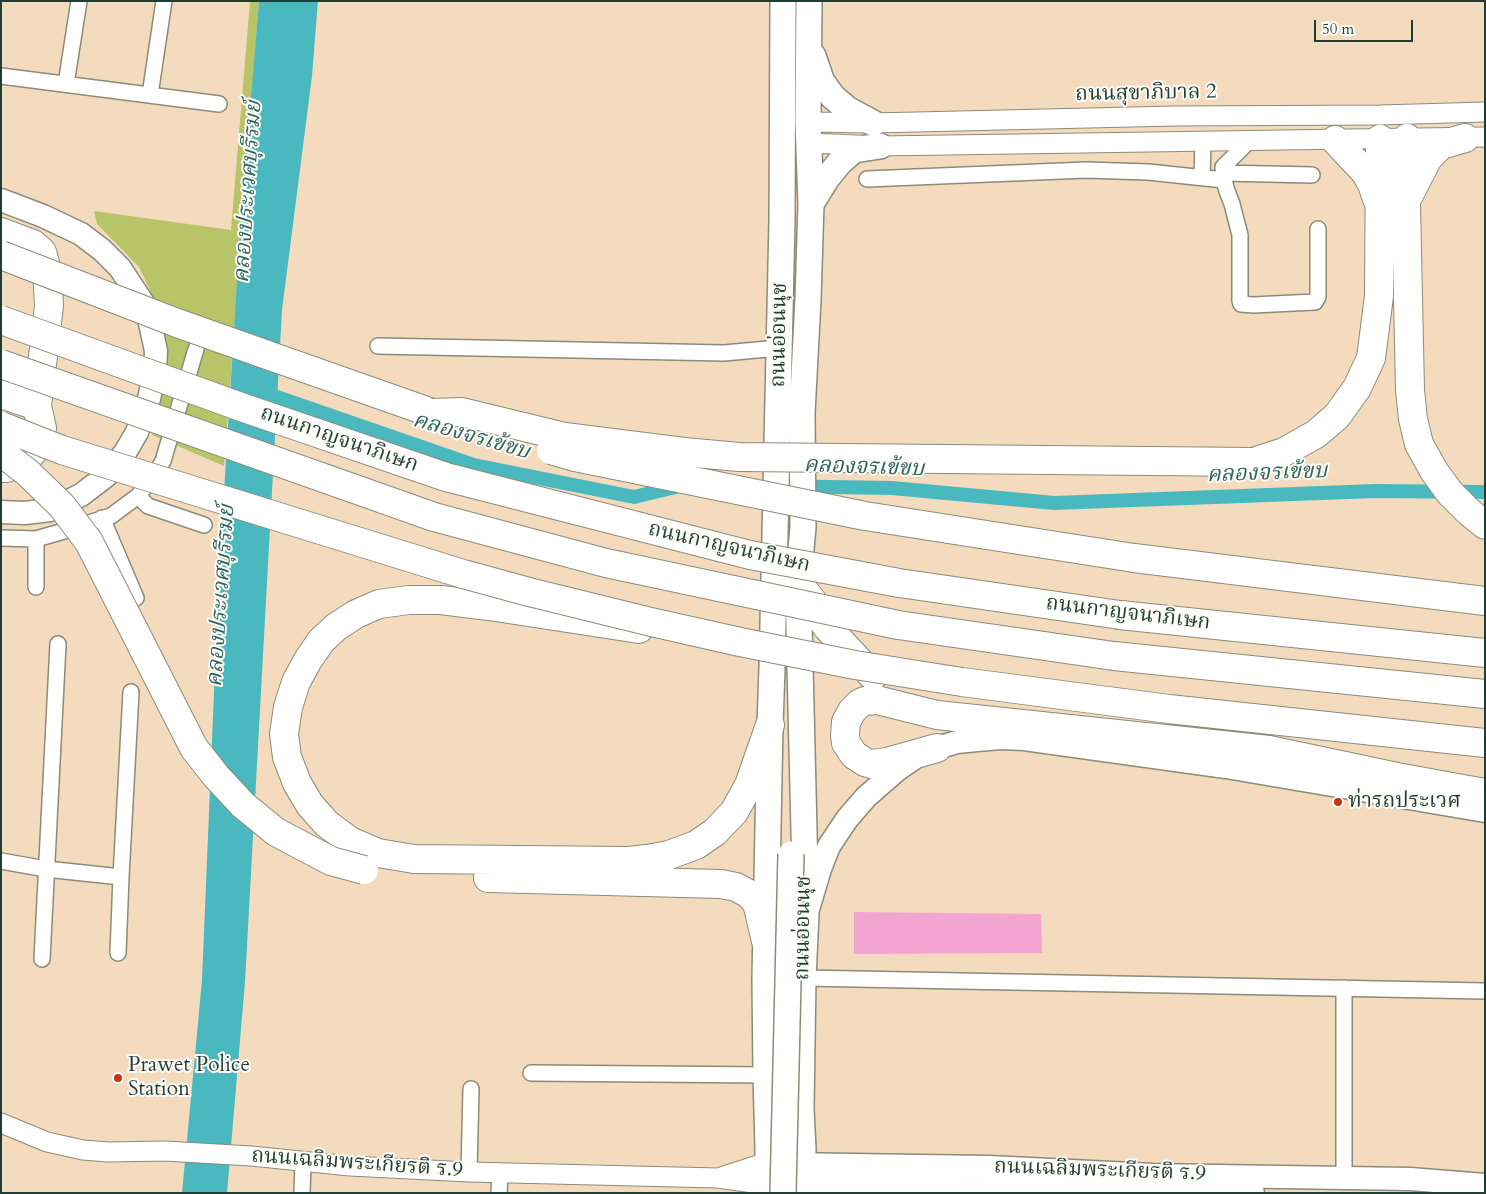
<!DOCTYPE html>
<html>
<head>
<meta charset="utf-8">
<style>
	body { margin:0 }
	#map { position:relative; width:1486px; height:1194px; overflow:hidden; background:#f5dbbe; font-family:Cardo,serif }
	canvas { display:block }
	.frame { position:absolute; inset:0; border:2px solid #1f3d34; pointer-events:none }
	.scale { position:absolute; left:1314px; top:20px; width:99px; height:22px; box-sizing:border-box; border:2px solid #1f3d34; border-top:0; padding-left:6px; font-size:15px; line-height:18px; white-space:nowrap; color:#1f3d34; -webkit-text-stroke:4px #fdfcf7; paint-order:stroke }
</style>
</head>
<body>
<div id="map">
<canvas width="1486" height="1194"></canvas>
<div class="frame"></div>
<div class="scale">50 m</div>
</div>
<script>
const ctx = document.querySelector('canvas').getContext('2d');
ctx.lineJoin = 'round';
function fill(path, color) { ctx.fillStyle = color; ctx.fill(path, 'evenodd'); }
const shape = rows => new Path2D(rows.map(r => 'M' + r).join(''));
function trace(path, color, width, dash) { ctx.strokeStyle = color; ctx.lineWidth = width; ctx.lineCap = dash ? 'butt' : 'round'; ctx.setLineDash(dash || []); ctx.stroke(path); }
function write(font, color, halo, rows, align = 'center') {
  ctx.font = font + ' Cardo,"Noto Serif Thai",serif'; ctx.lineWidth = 4; ctx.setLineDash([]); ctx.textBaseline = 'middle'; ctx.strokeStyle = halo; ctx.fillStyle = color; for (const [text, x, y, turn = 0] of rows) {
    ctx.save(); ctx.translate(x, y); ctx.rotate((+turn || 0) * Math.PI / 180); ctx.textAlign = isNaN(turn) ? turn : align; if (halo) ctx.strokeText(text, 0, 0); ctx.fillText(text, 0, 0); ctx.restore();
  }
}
fill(shape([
	[250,1,259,1,224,466,152,435,165,360,154,299,139,267,97,224,94,211,231,230]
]), '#b7c568');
fill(shape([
	[259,1,318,1,312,76,282,310,245,982,227,1193,182,1193,202,980,219,572,240,233]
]), '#4ab9bf');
trace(shape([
	[260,391,474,465,634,497,684,485],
	[770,486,892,488,1054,503,1375,491,1485,492]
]), '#4ab9bf', 14);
fill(shape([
	[854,912,1041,914,1042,953,854,954]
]), '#f3a5d1');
const minor = shape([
	[1,76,219,104],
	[66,84,79,1],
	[150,95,164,1],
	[1248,142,1223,167,1224,180,1227,191,1232,204,1240,235,1240,301,1241,304,1253,305,1315,302,1318,297,1318,229],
	[1223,173,1312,175],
	[1202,177,1203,142],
	[867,179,1086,170,1148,172,1224,180],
	[378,346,724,353,779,348],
	[138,496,148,506,204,525],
	[102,518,136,598],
	[1,538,36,539,64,531,111,516,138,496,157,471,163,461,196,349],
	[36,587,36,539],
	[1,861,46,869,121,877],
	[118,953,121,877,131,692],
	[42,959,58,644],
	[803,978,1485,991],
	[531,1073,766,1075],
	[469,1172,471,1089],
	[1344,1177,1344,988],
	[302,1193,303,1162],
	[499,1193,500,1173]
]);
const tertiary = shape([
	[808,122,873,123,1175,116,1380,115,1485,112],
	[809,143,880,146,1485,137],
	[1,1123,47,1142,83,1150,108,1152,165,1151,251,1156,350,1166,469,1172,718,1178,767,1185],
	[721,1177,761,1164,767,1164]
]);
const secondary = shape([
	[1,200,43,216,81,234,102,250,120,268,143,303,150,323,156,351,155,370,149,399,137,432,126,451,106,476,81,495,50,510,25,513,1,512],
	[809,906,820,869,829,846,847,819,866,797,897,770,916,757,937,748,957,742,977,740,1001,738,1024,739,1226,767,1485,811],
	[784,1164,989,1167,1153,1175,1410,1179,1485,1185],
	[785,1186,1253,1193]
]);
const primary = shape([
	[813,56,822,82,833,97,847,109,873,123],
	[811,204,827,178,840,162,854,150,880,146],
	[767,1193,768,1149,766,1075,765,979,770,725,772,668,782,220,783,1],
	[801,1193,803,1149,801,1109,803,978,806,914,798,583,803,527,802,413,808,300,811,204,808,122,809,1]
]);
const motorway = shape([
	[1407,138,1406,204,1410,390,1413,419,1419,444,1434,471,1450,493,1468,511,1485,525],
	[1335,140,1365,172,1372,184,1377,199],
	[1409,195,1428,158,1441,145,1465,138],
	[1,232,33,244,42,252,47,270,49,306,37,406,42,428,39,444,30,455,7,468,1,468],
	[256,351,432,413],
	[1,394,37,406],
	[1253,462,1284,452,1316,434,1337,416,1357,388,1371,358,1379,296,1380,139],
	[1134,558,1485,601],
	[798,583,814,603,822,620,828,628,873,676],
	[1120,615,1485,653],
	[639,629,489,606,441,600,409,600,379,604,356,614,336,627,321,641,308,660,296,682,288,707,284,734,287,757,297,783,310,805,327,824,350,841,378,853,414,859,628,861,647,859,669,855,696,845,715,832,734,812,749,785,770,725],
	[1114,656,1485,694],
	[962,682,1169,709,1485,743],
	[937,748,887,762,872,764,865,762,854,755,846,743,845,735,846,722,852,711,860,703,865,701,877,700,937,715,1269,750,1397,777,1485,793],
	[488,878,721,884,736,887,749,894,757,903,766,941]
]);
trace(minor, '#8a8c79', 18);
trace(tertiary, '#8a8c79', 21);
trace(secondary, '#8a8c79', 25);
trace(primary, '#8a8c79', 28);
trace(motorway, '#8a8c79', 30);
trace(minor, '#fff', 15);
trace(tertiary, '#fff', 19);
trace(secondary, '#fff', 22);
trace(primary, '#fff', 25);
trace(motorway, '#fff', 28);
const primaryBridge = shape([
	[783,1193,791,854]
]);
const motorwayBridge = shape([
	[1,255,177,323,256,351],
	[1,320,241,407,446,477,750,555,899,583,1120,615],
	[1,364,434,517,606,563,898,625,1114,656],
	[432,413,462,412,565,437,684,452,739,457,1253,462],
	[1,426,62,450,463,574,529,592,651,622,740,642,855,665,962,682],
	[551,450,575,457,865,516,1134,558],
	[1,452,28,473,62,506,89,542,194,748,216,776,243,805,276,832,331,861,364,870]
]);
trace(primaryBridge, '#8a8c79', 28, []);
trace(motorwayBridge, '#8a8c79', 30, []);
trace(primaryBridge, '#fff', 25);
trace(motorwayBridge, '#fff', 28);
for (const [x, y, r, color] of [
	[1338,802,5,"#c8321e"],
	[118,1078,5,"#c8321e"]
]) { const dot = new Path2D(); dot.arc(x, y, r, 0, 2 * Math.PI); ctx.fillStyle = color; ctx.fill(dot); trace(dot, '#fdfcf7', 2); }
write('21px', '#1f3d34', '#fdfcf7', [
	["ถนนสุขาภิบาล 2",1146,94,-1],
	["ถนนอ่อนนุช",780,335,-89],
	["ถนนกาญจนาภิเษก",339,440,19],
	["ถนนกาญจนาภิเษก",729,548,13],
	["ถนนกาญจนาภิเษก",1128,614,7],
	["ถนนอ่อนนุช",804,928,-89],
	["ถนนเฉลิมพระเกียรติ ร.9",357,1164,4],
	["ถนนเฉลิมพระเกียรติ ร.9",1100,1171,2]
]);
write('21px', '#1f3d34', '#fdfcf7', [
	["ท่ารถประเวศ",1348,802],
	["Prawet Police",128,1066],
	["Station",128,1090]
], 'left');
write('italic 22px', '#2c625e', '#fdfcf7', [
	["คลองประเวศบุรีรมย์",249,192,-86],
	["คลองจรเข้ขบ",471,437,16],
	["คลองจรเข้ขบ",864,468,2],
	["คลองจรเข้ขบ",1267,474,-2],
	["คลองประเวศบุรีรมย์",222,596,-86]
]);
</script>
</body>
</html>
